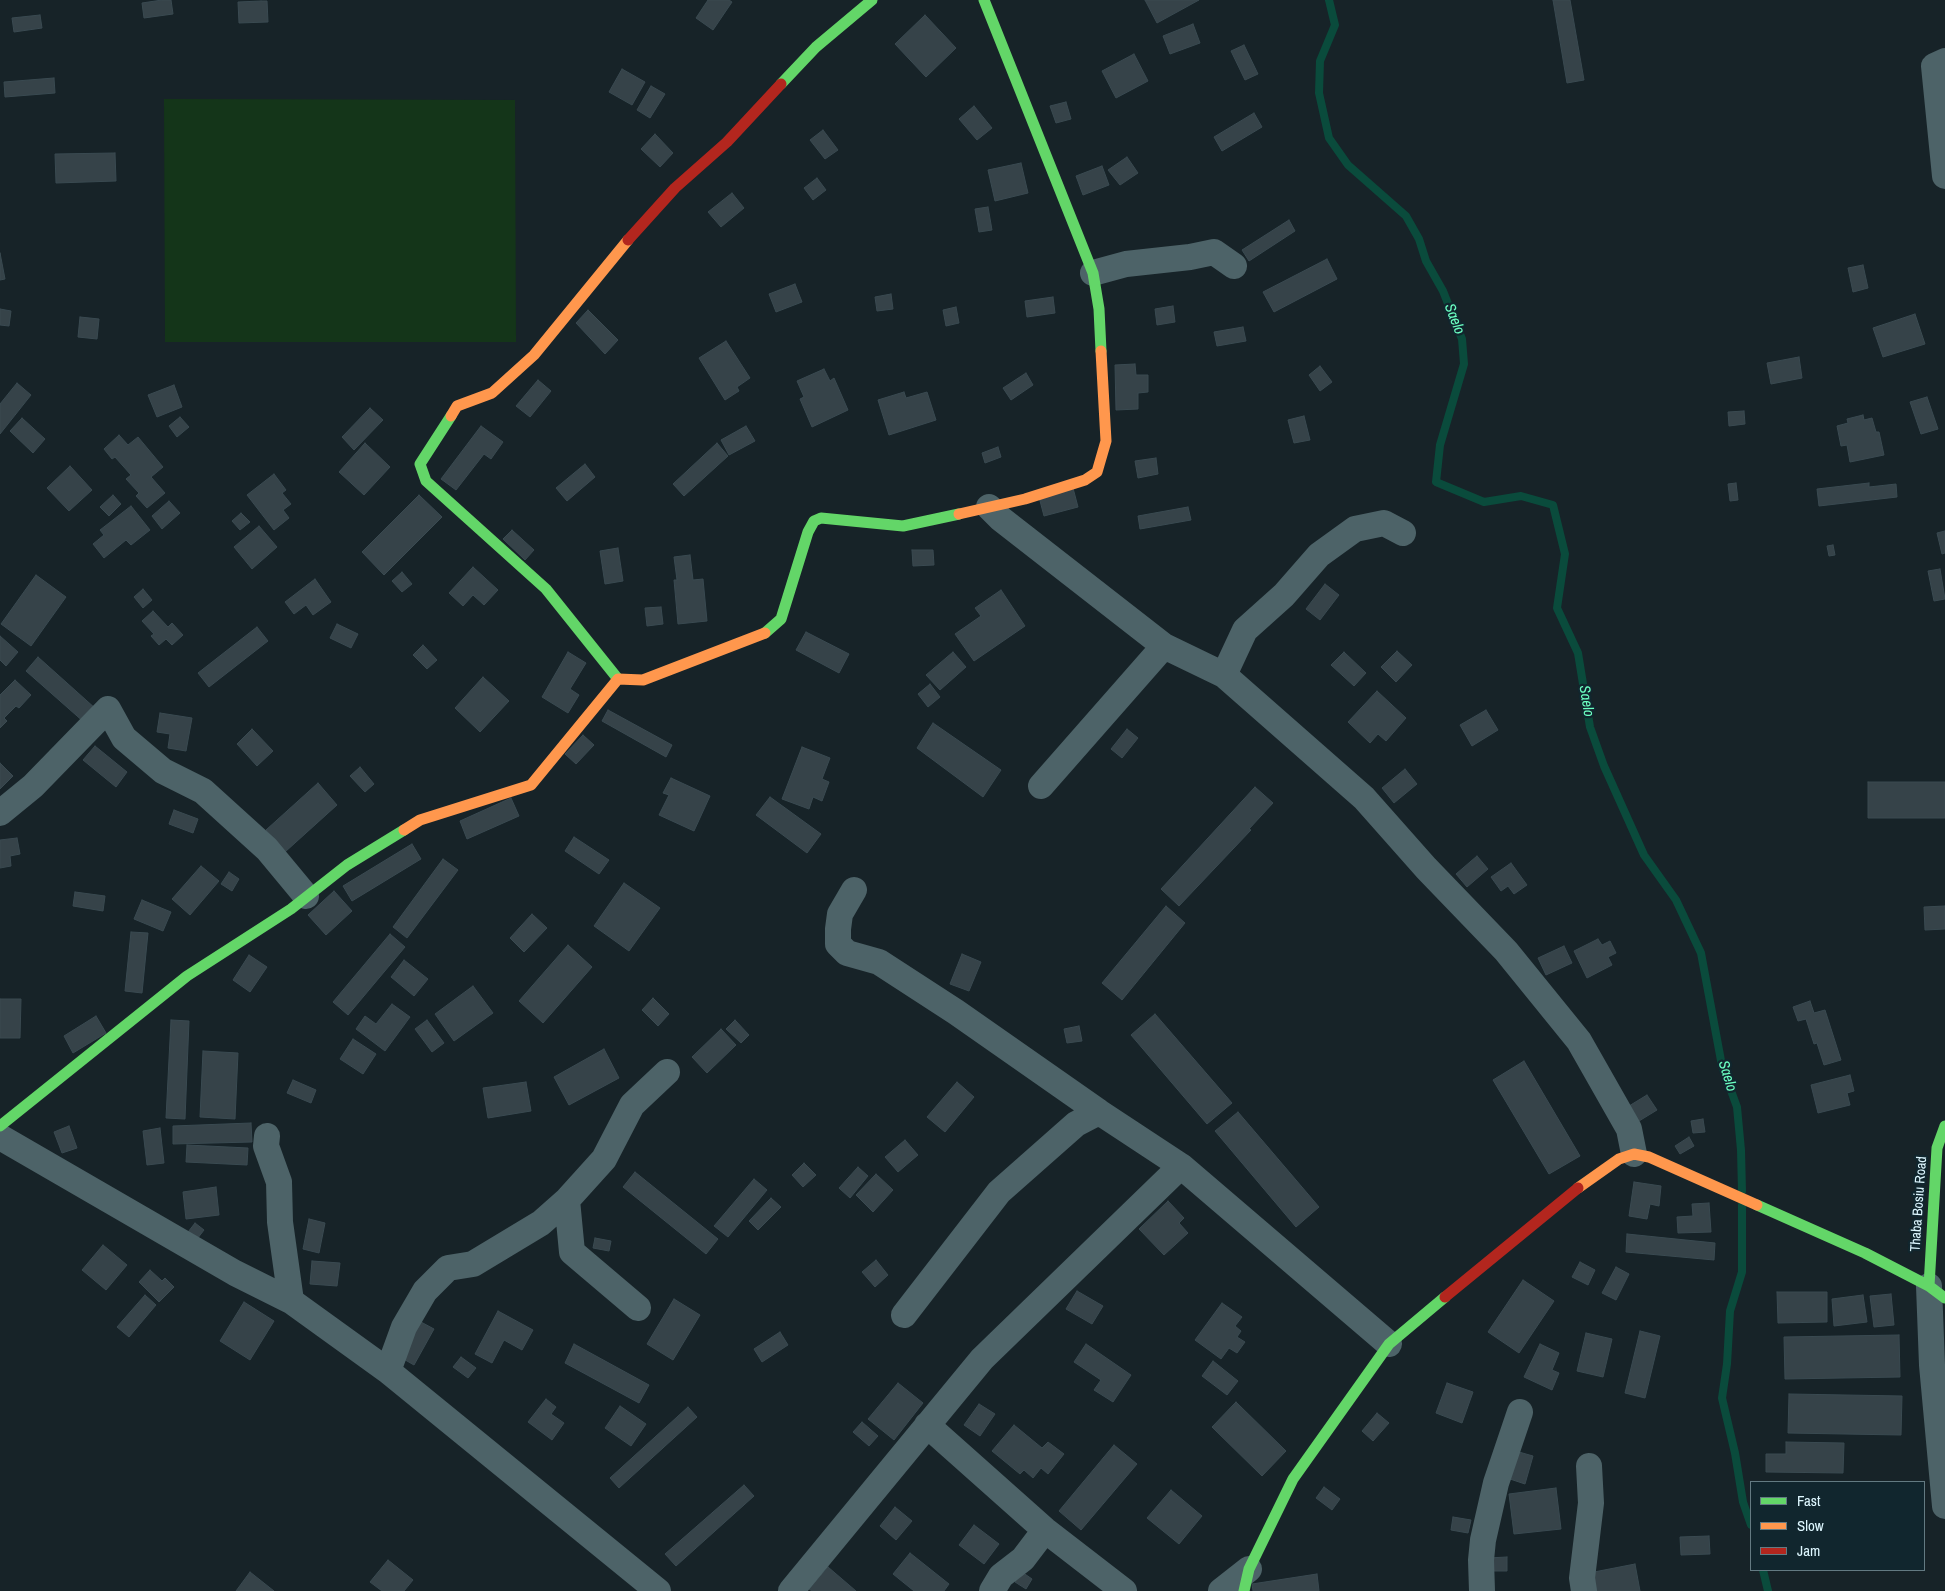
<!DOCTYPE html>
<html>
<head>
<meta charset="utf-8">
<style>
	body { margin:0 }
	#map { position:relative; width:1945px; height:1591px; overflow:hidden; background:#172328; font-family:"Archivo Narrow",sans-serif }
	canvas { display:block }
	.legend { position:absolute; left:1750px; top:1481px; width:175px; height:90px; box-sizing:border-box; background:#11262e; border:1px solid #637a82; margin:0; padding:6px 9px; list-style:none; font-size:15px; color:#def7ff }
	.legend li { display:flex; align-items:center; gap:10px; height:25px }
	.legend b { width:25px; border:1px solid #637a82 }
</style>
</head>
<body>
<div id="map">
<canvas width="1945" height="1591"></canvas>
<ul class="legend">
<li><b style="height:6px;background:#63d668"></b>Fast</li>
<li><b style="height:6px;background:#ff974d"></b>Slow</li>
<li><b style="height:6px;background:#b3261e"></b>Jam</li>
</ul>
</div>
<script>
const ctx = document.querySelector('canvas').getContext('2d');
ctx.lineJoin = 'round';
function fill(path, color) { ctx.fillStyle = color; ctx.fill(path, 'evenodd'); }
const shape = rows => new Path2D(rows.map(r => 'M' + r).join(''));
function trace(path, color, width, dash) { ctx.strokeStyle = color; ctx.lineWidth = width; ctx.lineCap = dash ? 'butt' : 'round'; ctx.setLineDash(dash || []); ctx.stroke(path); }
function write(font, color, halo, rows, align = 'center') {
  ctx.font = font + ' "Archivo Narrow",sans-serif'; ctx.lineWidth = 4.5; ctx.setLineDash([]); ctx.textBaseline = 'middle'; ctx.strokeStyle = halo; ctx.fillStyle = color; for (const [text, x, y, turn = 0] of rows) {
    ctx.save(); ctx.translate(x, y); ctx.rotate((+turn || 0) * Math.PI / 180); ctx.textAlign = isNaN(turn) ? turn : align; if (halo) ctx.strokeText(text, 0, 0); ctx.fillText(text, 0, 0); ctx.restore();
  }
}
fill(shape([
	[164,99,515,100,516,342,165,342]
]), '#143519');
trace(shape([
	[1329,0,1335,25,1320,61,1319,93,1329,138,1348,165,1406,216,1419,239,1426,261,1443,291,1462,339,1464,364,1440,445,1436,482,1484,502,1521,496,1553,505,1565,554,1557,608,1578,653,1590,727,1604,766,1644,855,1676,900,1701,953,1722,1066,1737,1107,1741,1150,1742,1191],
	[1742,1205,1742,1272,1730,1311,1727,1364,1722,1398,1735,1453,1743,1502,1751,1525],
	[1763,1570,1768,1591]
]), '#0a4b3c', 8);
const building = shape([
	[162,0,171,0,173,14,144,18,142,3,162,0],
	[708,0,729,0,732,2,713,30,696,18,708,0],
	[1145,0,1199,0,1157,23,1145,0],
	[1553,0,1570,0,1584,80,1567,83,1553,0],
	[261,1,267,1,268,22,239,23,238,2,261,1],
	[40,15,42,28,14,32,12,18,40,15],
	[925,15,956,48,926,77,895,44,925,15],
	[1193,24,1200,43,1170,54,1163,36,1193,24],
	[1244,45,1258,74,1245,80,1231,51,1244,45],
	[1134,54,1148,81,1116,98,1102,71,1134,54],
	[622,69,645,82,632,105,609,92,622,69],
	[54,78,55,93,5,97,4,82,54,78],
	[651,86,665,94,650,118,637,110,651,86],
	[1066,102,1071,119,1056,123,1050,106,1066,102],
	[974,106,992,128,977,140,959,119,974,106],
	[1254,113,1262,127,1222,151,1214,137,1254,113],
	[823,130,838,150,825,159,810,140,823,130],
	[655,134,673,153,660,167,641,149,655,134],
	[115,153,116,181,56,183,55,154,115,153],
	[1127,157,1138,173,1120,185,1108,170,1127,157],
	[1021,163,1028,193,995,201,988,170,1021,163],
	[1102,166,1109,185,1083,195,1076,176,1102,166],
	[817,178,826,190,813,200,804,188,817,178],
	[732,193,744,208,721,227,708,212,732,193],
	[988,207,992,230,979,232,975,209,988,207],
	[1289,220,1295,231,1249,261,1242,250,1289,220],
	[0,253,5,279,0,280,0,253],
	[1327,259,1337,279,1274,312,1263,292,1327,259],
	[1863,265,1868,288,1853,292,1848,268,1863,265],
	[795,284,802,302,776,312,769,294,795,284],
	[891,294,893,309,877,311,875,297,891,294],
	[1053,297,1055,313,1027,317,1025,301,1053,297],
	[1173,306,1175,322,1157,325,1155,309,1173,306],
	[956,307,959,323,946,326,943,310,956,307],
	[0,309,11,311,9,326,0,325,0,309],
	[588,310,618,340,605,354,576,323,588,310],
	[1915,314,1925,344,1883,357,1873,328,1915,314],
	[80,317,99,319,97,339,78,337,80,317],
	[1243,327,1246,341,1217,346,1214,332,1243,327],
	[726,341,750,378,737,387,739,391,725,400,699,358,726,341],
	[1799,357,1802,378,1771,384,1767,363,1799,357],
	[1135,364,1136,375,1148,375,1148,392,1138,393,1138,409,1116,410,1115,365,1135,364],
	[1320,366,1332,382,1320,391,1309,375,1320,366],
	[824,369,830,381,834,378,848,410,812,427,800,399,804,397,797,381,824,369],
	[1026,373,1033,385,1011,400,1003,388,1026,373],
	[538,380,551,391,530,417,516,406,538,380],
	[17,383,31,395,0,434,0,404,17,383],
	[174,385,182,407,157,417,148,395,174,385],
	[904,392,906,398,927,392,936,420,889,435,878,400,904,392],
	[1927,397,1938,429,1921,434,1910,402,1927,397],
	[370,408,383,420,354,450,342,437,370,408],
	[1744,411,1745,424,1729,426,1728,412,1744,411],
	[1863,415,1864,420,1872,418,1876,432,1879,432,1884,455,1850,462,1847,445,1841,446,1837,426,1848,423,1847,419,1863,415],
	[1304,416,1310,440,1294,443,1288,420,1304,416],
	[180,417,189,427,177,437,169,426,180,417],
	[22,418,45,439,33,453,10,431,22,418],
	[481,426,503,442,491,459,484,454,456,490,441,479,481,426],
	[746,426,755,441,729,455,721,440,746,426],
	[119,435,128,445,138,437,163,467,151,477,165,493,147,508,136,496,139,493,126,479,131,475,115,457,112,459,104,449,119,435],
	[365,443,390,467,364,495,339,472,365,443],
	[717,443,728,456,684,496,673,484,717,443],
	[998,447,1001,457,985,463,982,453,998,447],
	[1156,458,1158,474,1138,478,1135,461,1156,458],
	[585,464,595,477,567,501,556,488,585,464],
	[70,466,92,490,69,511,47,488,70,466],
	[274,474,286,490,282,493,291,504,283,510,289,518,274,530,247,495,274,474],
	[1736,483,1738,500,1730,501,1728,484,1736,483],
	[1869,483,1869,487,1896,484,1897,497,1819,506,1817,489,1869,483],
	[1073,488,1078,507,1044,516,1039,497,1073,488],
	[113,495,121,504,109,516,100,507,113,495],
	[419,495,442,517,384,575,362,552,419,495],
	[169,501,180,513,162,529,152,516,169,501],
	[131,506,150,530,131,545,126,540,104,558,93,544,104,535,100,530,131,506],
	[1188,507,1191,520,1140,529,1138,516,1188,507],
	[241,513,250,522,240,530,232,521,241,513],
	[259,526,277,547,252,569,234,547,259,526],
	[512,530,534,550,525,560,503,539,512,530],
	[1945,531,1945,553,1942,554,1937,533,1945,531],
	[1833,545,1835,555,1829,556,1827,546,1833,545],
	[618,548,623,581,605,584,600,551,618,548],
	[912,550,933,550,934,565,913,566,912,550],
	[690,555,693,580,703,579,707,621,678,624,674,580,677,580,674,557,690,555],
	[473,567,498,590,484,605,473,595,463,606,449,593,473,567],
	[1940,569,1945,599,1934,601,1928,571,1940,569],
	[402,572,412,584,402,592,392,581,402,572],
	[36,575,66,597,31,646,1,624,36,575],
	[315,579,331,602,313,615,306,605,294,614,285,602,315,579],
	[1325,584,1339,595,1320,620,1306,609,1325,584],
	[143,589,152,600,143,608,134,597,143,589],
	[1001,590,1025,626,974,661,955,634,981,616,975,608,1001,590],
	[661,607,663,624,647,626,645,608,661,607],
	[153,611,168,627,172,623,183,635,172,645,166,639,159,645,151,636,154,634,142,621,153,611],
	[337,624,358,634,351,648,330,638,337,624],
	[257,627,268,641,209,687,198,673,257,627],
	[806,632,849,654,839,673,796,650,806,632],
	[0,636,18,652,6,666,0,660,0,636],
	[423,645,437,660,427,669,413,655,423,645],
	[1397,651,1412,665,1396,682,1381,667,1397,651],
	[568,652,586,663,570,689,579,695,568,713,542,697,568,652],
	[953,652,966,667,940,690,926,675,953,652],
	[1344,652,1366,673,1354,686,1331,665,1344,652],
	[38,657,96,709,85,723,26,671,38,657],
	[483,677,509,701,480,732,455,708,483,677],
	[15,680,31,695,19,708,16,706,4,718,7,721,0,728,0,695,15,680],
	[930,684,940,697,928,707,918,694,930,684],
	[1377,691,1406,718,1386,741,1378,734,1370,743,1348,722,1377,691],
	[608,710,672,745,666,757,602,721,608,710],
	[1486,710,1498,730,1472,746,1460,725,1486,710],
	[160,713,192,718,186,751,168,748,170,734,157,732,160,713],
	[933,723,1001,770,983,797,917,748,933,723],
	[252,729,273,751,257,766,237,744,252,729],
	[1127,729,1138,738,1122,758,1111,749,1127,729],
	[583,735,594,745,576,764,565,754,583,735],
	[95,746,127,772,116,787,83,760,95,746],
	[802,747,830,758,822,779,829,782,822,801,813,797,809,809,782,799,802,747],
	[0,763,13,776,0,789,0,763],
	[360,767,374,784,365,792,350,776,360,767],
	[1405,769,1417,784,1394,803,1382,788,1405,769],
	[671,778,710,796,694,831,659,815,669,795,663,793,671,778],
	[1868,782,1945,782,1945,818,1868,818,1868,782],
	[318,783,337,805,285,852,266,830,318,783],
	[1255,787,1273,803,1249,829,1251,830,1179,906,1161,889,1255,787],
	[770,797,821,834,807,853,756,815,770,797],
	[511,798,519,816,467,839,460,821,511,798],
	[174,810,198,819,193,833,169,824,174,810],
	[574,837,609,860,599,874,565,851,574,837],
	[17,838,20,854,10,856,11,866,0,868,0,840,17,838],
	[412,844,421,859,352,901,343,886,412,844],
	[1477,856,1488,869,1467,887,1456,874,1477,856],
	[443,859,458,870,407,938,393,927,443,859],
	[1511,863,1527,885,1514,894,1508,886,1501,891,1491,877,1511,863],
	[201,866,219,881,190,915,172,899,201,866],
	[229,872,239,879,232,891,221,884,229,872],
	[624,883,660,908,629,951,594,926,624,883],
	[334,891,352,911,326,935,308,915,334,891],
	[75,892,105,896,103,911,73,906,75,892],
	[142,900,171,912,163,931,134,919,142,900],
	[1166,906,1185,923,1122,1000,1102,983,1166,906],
	[1945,906,1945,929,1925,930,1924,907,1945,906],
	[532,914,547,928,524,952,510,938,532,914],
	[131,932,148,933,142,993,125,991,131,932],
	[390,934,405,947,348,1015,333,1002,390,934],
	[1598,939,1602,945,1610,941,1616,953,1608,957,1612,965,1587,978,1574,951,1598,939],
	[568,945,592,967,543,1023,519,1001,568,945],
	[1564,946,1572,963,1546,975,1538,958,1564,946],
	[962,954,981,962,969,991,950,984,962,954],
	[249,955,267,967,250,992,233,980,249,955],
	[404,960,428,979,414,996,391,977,404,960],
	[473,986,493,1013,454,1041,435,1014,473,986],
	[653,998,669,1014,658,1026,642,1010,653,998],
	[0,999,21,999,20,1038,0,1038,0,999],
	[1810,1001,1814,1013,1825,1010,1841,1060,1824,1065,1817,1043,1814,1044,1806,1019,1798,1021,1793,1007,1810,1001],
	[392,1004,410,1017,385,1051,356,1029,365,1016,376,1024,392,1004],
	[1155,1014,1232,1103,1207,1124,1131,1035,1155,1014],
	[96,1016,106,1033,73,1053,64,1036,96,1016],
	[171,1020,189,1021,185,1119,166,1118,171,1020],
	[427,1020,444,1043,432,1052,415,1029,427,1020],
	[735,1020,749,1035,741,1043,726,1029,735,1020],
	[1079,1026,1082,1041,1067,1043,1064,1029,1079,1026],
	[721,1029,736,1045,707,1073,692,1057,721,1029],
	[353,1039,376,1054,363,1074,340,1059,353,1039],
	[604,1049,619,1078,569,1105,554,1077,604,1049],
	[203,1051,238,1053,235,1119,200,1117,203,1051],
	[1524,1061,1580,1156,1549,1174,1493,1080,1524,1061],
	[1850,1075,1854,1091,1847,1093,1850,1105,1818,1113,1811,1085,1850,1075],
	[293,1080,316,1090,311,1103,287,1093,293,1080],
	[526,1082,531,1111,488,1118,483,1088,526,1082],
	[957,1082,974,1097,945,1132,927,1117,957,1082],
	[1647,1095,1657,1110,1639,1121,1629,1106,1647,1095],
	[1238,1112,1319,1207,1296,1227,1215,1131,1238,1112],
	[1703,1119,1705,1132,1693,1133,1691,1121,1703,1119],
	[251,1123,252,1142,173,1144,173,1126,251,1123],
	[69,1126,77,1148,62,1153,54,1132,69,1126],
	[160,1128,164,1163,147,1165,143,1131,160,1128],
	[1689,1137,1694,1146,1680,1154,1675,1146,1689,1137],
	[905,1140,918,1155,898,1172,885,1157,905,1140],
	[187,1145,248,1148,247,1165,186,1162,187,1145],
	[804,1163,816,1175,803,1187,792,1175,804,1163],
	[858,1167,868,1176,850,1198,839,1188,858,1167],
	[635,1172,718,1239,706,1254,623,1187,635,1172],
	[876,1174,893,1190,873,1212,856,1195,876,1174],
	[754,1179,767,1190,728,1237,714,1226,754,1179],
	[1634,1182,1661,1186,1659,1206,1650,1204,1647,1219,1629,1216,1634,1182],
	[216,1187,219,1215,186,1219,183,1192,216,1187],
	[771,1198,781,1207,758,1230,749,1221,771,1198],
	[1168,1201,1184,1218,1179,1223,1188,1233,1164,1255,1139,1229,1168,1201],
	[1709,1203,1711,1232,1678,1233,1677,1217,1693,1216,1692,1204,1709,1203],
	[309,1219,325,1223,319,1253,303,1249,309,1219],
	[195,1223,204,1230,194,1243,185,1236,195,1223],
	[1627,1234,1715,1243,1714,1260,1626,1252,1627,1234],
	[595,1238,611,1241,609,1251,593,1248,595,1238],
	[103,1245,127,1265,106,1290,82,1270,103,1245],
	[876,1260,888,1275,875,1287,862,1272,876,1260],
	[312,1261,340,1263,337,1286,310,1284,312,1261],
	[1580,1262,1595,1270,1588,1285,1572,1277,1580,1262],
	[1616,1267,1629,1274,1616,1300,1602,1293,1616,1267],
	[150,1270,162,1281,165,1278,174,1287,159,1302,139,1282,150,1270],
	[1523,1280,1554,1301,1519,1353,1488,1332,1523,1280],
	[1077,1291,1103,1306,1092,1324,1066,1309,1077,1291],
	[1777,1292,1827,1292,1827,1322,1778,1323,1777,1292],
	[1891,1294,1894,1325,1874,1327,1870,1296,1891,1294],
	[145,1295,156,1305,129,1337,117,1327,145,1295],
	[1863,1295,1867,1322,1834,1326,1832,1299,1863,1295],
	[674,1299,700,1315,673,1360,647,1344,674,1299],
	[244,1302,274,1321,250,1360,220,1341,244,1302],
	[1222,1303,1242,1317,1235,1326,1241,1331,1237,1337,1245,1342,1237,1353,1229,1348,1221,1359,1195,1340,1222,1303],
	[498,1311,533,1330,522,1350,504,1340,492,1363,475,1354,498,1311],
	[421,1322,434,1329,414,1365,400,1357,421,1322],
	[1640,1331,1660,1336,1645,1398,1625,1393,1640,1331],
	[780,1332,788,1345,762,1362,754,1349,780,1332],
	[1586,1333,1612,1339,1603,1377,1577,1371,1586,1333],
	[1899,1335,1900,1377,1785,1379,1784,1337,1899,1335],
	[574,1344,649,1385,639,1403,565,1363,574,1344],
	[1086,1344,1131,1375,1113,1402,1094,1390,1101,1380,1074,1362,1086,1344],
	[1540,1344,1559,1353,1552,1370,1559,1373,1552,1390,1524,1377,1540,1344],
	[461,1357,476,1368,468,1378,453,1367,461,1357],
	[1213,1361,1238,1381,1227,1395,1202,1376,1213,1361],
	[898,1383,923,1403,894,1440,868,1419,898,1383],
	[1447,1383,1473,1392,1462,1423,1436,1413,1447,1383],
	[1789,1394,1902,1396,1901,1435,1788,1433,1789,1394],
	[546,1399,556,1407,551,1414,564,1423,552,1440,528,1422,546,1399],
	[1236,1402,1286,1451,1262,1476,1212,1427,1236,1402],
	[979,1404,995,1414,980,1436,964,1425,979,1404],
	[620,1406,646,1424,631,1446,605,1428,620,1406],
	[688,1407,697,1417,619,1488,610,1478,688,1407],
	[1377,1413,1389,1423,1373,1441,1362,1431,1377,1413],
	[862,1422,878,1436,869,1446,853,1432,862,1422],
	[1014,1425,1042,1448,1048,1442,1064,1454,1048,1474,1041,1468,1033,1478,1024,1470,1020,1474,992,1451,1014,1425],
	[1786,1442,1844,1443,1843,1473,1766,1472,1766,1454,1786,1454,1786,1442],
	[1114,1445,1137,1464,1081,1530,1059,1511,1114,1445],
	[1512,1450,1533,1456,1525,1484,1504,1477,1512,1450],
	[744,1485,754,1496,676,1566,665,1554,744,1485],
	[1324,1487,1340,1499,1332,1510,1316,1498,1324,1487],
	[1556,1488,1561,1529,1514,1534,1509,1494,1556,1488],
	[1171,1490,1202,1516,1179,1544,1147,1518,1171,1490],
	[895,1507,912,1521,896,1540,880,1526,895,1507],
	[1453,1517,1471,1520,1468,1533,1451,1530,1453,1517],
	[974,1525,999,1544,984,1564,959,1545,974,1525],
	[1709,1536,1710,1554,1681,1555,1680,1537,1709,1536],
	[910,1553,949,1584,944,1591,914,1591,893,1574,910,1553],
	[1507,1557,1507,1571,1488,1571,1488,1558,1507,1557],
	[388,1560,413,1580,404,1591,382,1591,370,1582,388,1560],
	[1635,1564,1640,1591,1593,1591,1589,1573,1635,1564],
	[828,1567,856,1591,812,1591,809,1589,828,1567],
	[250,1572,274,1591,236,1591,250,1572],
	[1022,1572,1032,1579,1026,1589,1015,1582,1022,1572],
	[1317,1574,1319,1591,1253,1591,1252,1584,1317,1574]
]);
fill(building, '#364349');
trace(building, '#3a4a51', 1);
trace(shape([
	[1945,61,1934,66,1945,176],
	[1093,273,1126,264,1190,257,1214,252,1234,266],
	[989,507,1001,519,1164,646,1224,675,1364,798,1426,868,1506,951,1579,1041,1629,1129,1634,1154],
	[1224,675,1245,630,1284,595,1319,555,1355,529,1384,523,1403,533],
	[1041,786,1164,646],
	[0,813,33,786,108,709,124,738,163,771,203,791,267,849,306,896],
	[854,890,840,914,838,929,838,944,847,953,879,962,956,1012,1099,1112,1181,1166,1389,1344],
	[267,1136,266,1146,279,1182,280,1222,291,1301],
	[0,1137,235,1273,291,1301,388,1371,658,1591],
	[567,1200,572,1252,638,1308],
	[1929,1286,1932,1365,1945,1506],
	[904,1315,999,1192,1076,1124,1099,1112],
	[388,1371,404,1327,425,1291,448,1268,473,1264,541,1223,567,1200,604,1159,632,1105,667,1072],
	[927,1425,1045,1530,1124,1591],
	[791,1591,982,1359,1181,1166],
	[992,1591,1001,1576,1023,1559,1045,1530],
	[1221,1591,1249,1569],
	[1482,1591,1481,1560,1483,1540,1496,1483,1520,1412],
	[1584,1591,1582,1578,1591,1503,1589,1466]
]), '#4d6368', 26);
trace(shape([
	[984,0,1093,273,1099,309,1101,351],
	[781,84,816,47,872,0],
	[451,416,420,464,426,481,546,589,618,679],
	[765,633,781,619,808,532,814,521,821,518,903,526,959,514],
	[0,1126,187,976,291,909,347,865,404,830],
	[1757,1205,1865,1253,1929,1286,1945,1298],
	[1929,1286,1937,1148,1945,1126],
	[1244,1591,1249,1569,1293,1479,1389,1344,1445,1297]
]), '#63d668', 11);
trace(shape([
	[451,416,457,406,492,393,534,355,628,240],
	[959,514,1025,499,1085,480,1097,472,1106,441,1101,351],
	[404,830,420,820,531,785,618,679,643,680,765,633],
	[1578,1188,1619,1159,1634,1154,1649,1157,1757,1205]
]), '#ff974d', 11);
trace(shape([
	[628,240,675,188,727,142,781,84],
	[1445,1297,1578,1188]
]), '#b3261e', 11);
write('14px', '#def7ff', '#11262e', [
	["Thaba Bosiu Road",1919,1204,-86]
]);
write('italic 15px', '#6cffc2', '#11262e', [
	["Saelo",1454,319,69],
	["Saelo",1586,701,81],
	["Saelo",1727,1076,73]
]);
</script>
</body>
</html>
